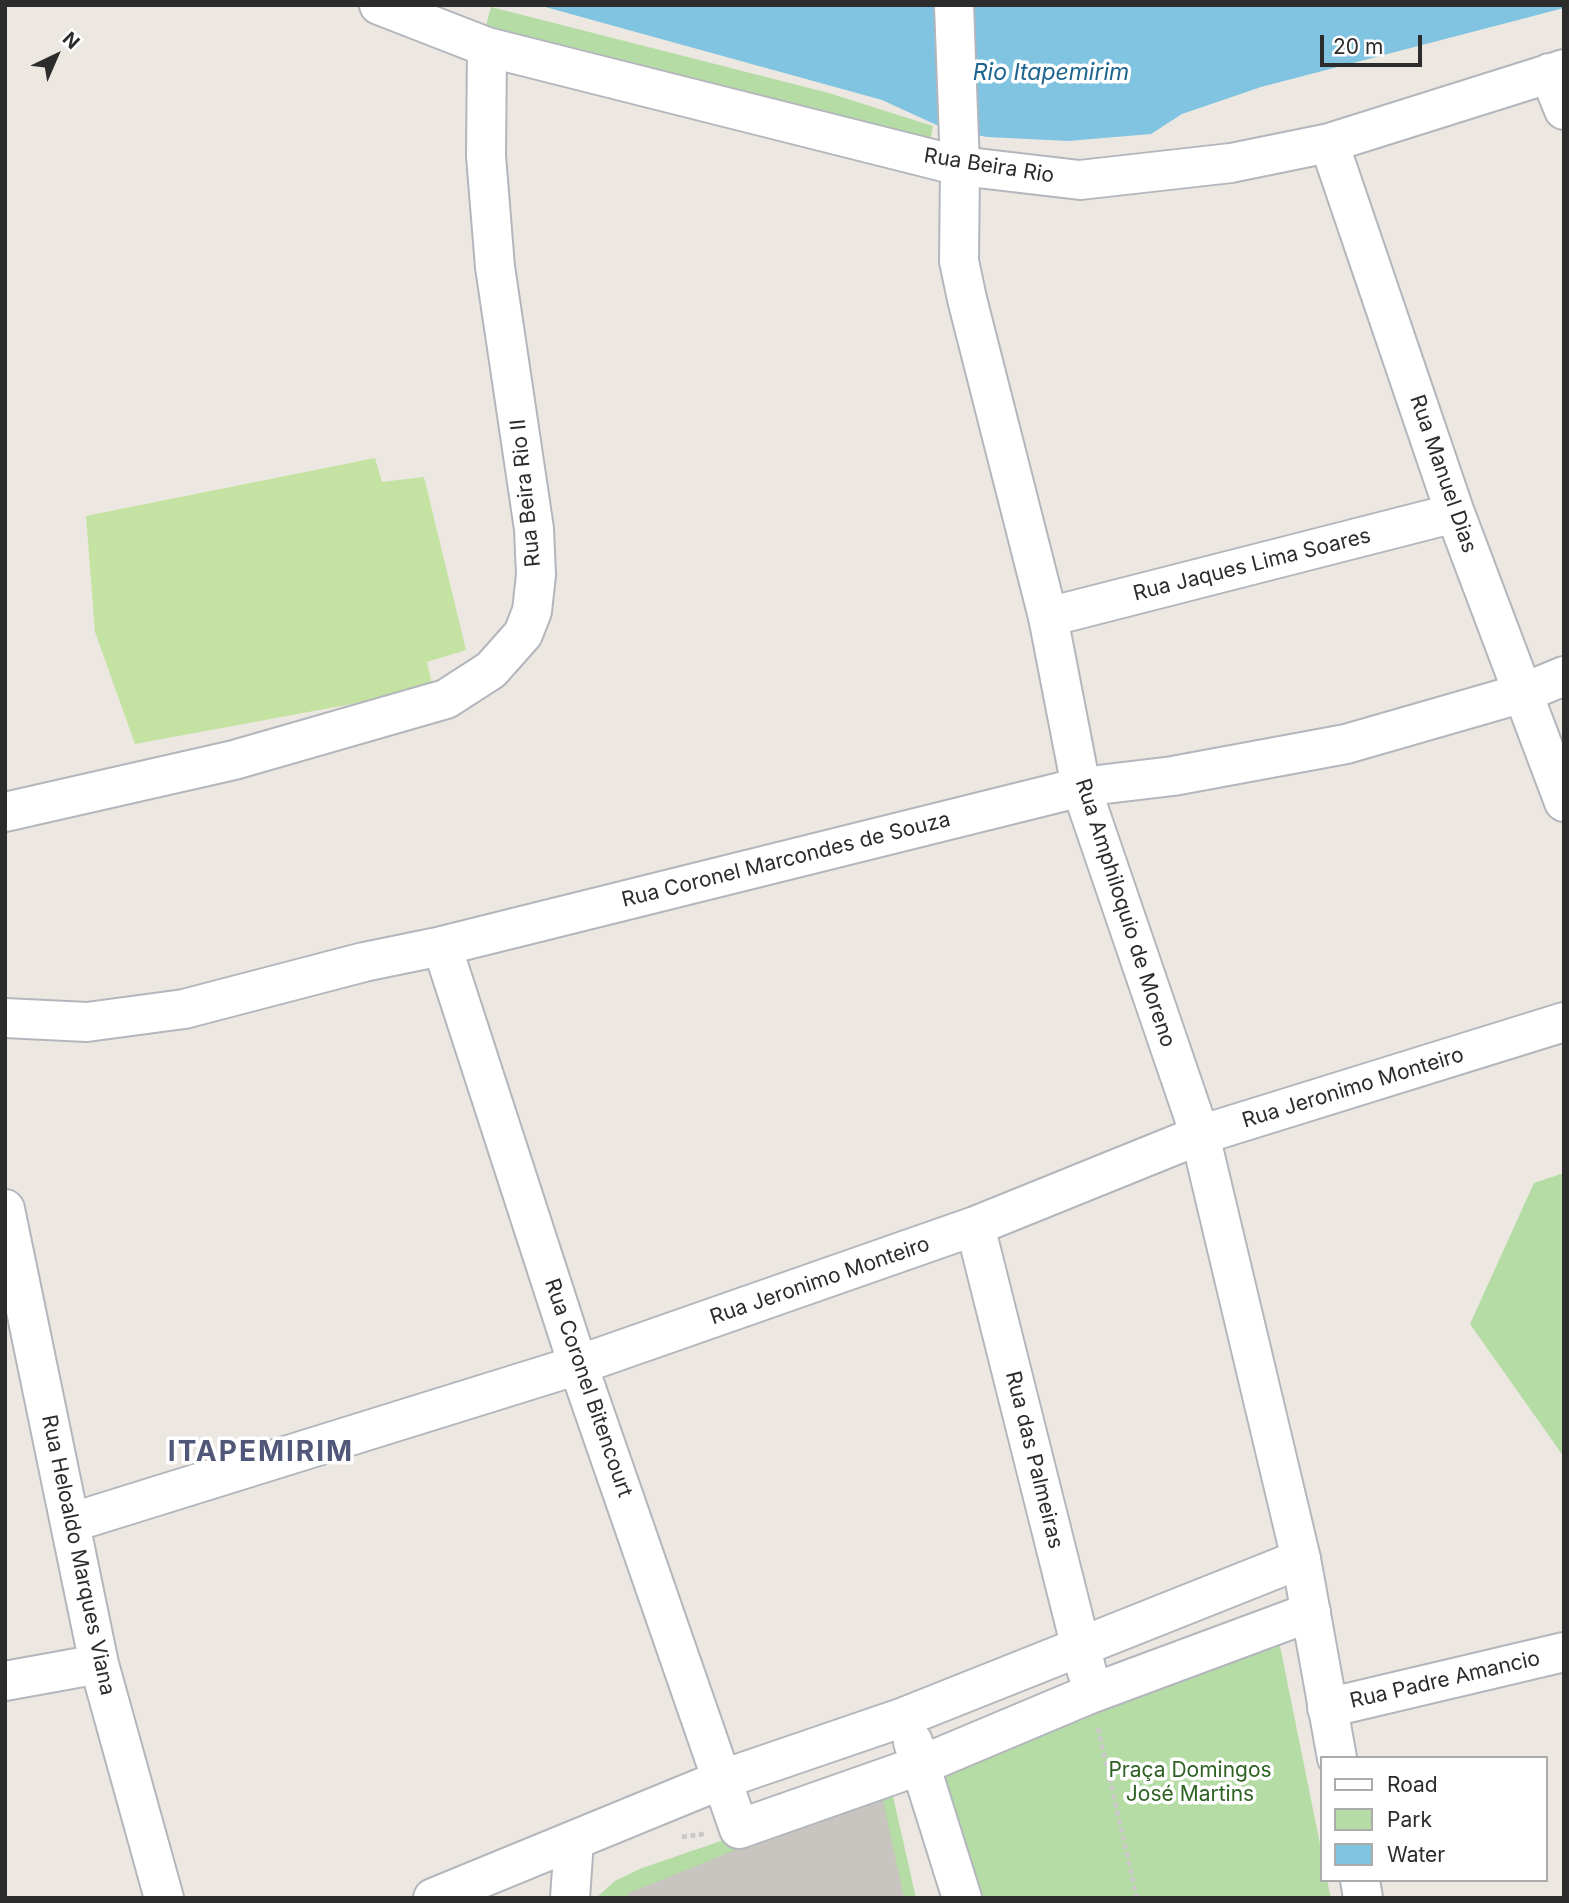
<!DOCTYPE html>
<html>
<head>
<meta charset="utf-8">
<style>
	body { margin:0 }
	#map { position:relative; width:1569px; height:1903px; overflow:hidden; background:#ece8e1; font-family:Inter,sans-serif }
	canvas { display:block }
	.frame { position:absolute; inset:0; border:7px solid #2c2c2c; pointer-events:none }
	.legend { position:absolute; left:1320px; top:1756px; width:228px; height:126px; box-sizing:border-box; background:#fff; border:2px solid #ababab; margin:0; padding:9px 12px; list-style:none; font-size:21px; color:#2c2c2c }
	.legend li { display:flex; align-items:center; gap:14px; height:35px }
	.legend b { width:35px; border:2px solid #ababab }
	.north { position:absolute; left:21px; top:21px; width:70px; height:70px; -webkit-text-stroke:5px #fff; paint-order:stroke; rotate:44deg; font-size:19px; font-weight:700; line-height:28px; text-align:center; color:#2c2c2c }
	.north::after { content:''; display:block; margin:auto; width:24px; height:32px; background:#2c2c2c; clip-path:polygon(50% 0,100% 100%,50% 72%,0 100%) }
	.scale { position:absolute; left:1320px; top:35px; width:102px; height:32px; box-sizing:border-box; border:4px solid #2c2c2c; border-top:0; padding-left:9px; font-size:21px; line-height:24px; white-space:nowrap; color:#2c2c2c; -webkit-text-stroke:5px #fff; paint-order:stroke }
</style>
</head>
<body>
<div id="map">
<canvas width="1569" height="1903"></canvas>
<div class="frame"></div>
<ul class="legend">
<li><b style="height:9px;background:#fff"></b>Road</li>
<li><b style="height:19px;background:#b5dca4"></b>Park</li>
<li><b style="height:19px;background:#80c4e2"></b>Water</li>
</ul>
<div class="north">N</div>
<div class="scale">20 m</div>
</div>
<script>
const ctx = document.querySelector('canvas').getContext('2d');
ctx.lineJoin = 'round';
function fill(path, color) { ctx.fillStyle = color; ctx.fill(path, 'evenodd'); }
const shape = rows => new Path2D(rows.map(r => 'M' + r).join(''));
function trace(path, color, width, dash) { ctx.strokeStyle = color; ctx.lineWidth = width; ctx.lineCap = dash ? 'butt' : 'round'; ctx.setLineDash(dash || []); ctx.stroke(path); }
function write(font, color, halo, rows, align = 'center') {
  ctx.font = font + ' Inter,sans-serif'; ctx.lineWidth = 7; ctx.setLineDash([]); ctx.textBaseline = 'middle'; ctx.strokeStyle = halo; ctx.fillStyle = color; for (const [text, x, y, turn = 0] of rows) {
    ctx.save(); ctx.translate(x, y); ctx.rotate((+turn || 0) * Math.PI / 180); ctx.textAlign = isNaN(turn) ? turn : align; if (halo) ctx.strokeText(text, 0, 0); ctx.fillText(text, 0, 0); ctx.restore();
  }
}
fill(shape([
	[491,7,829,93,933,126,929,147,486,26],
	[1564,1173,1564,1457,1470,1324,1534,1183],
	[1276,1626,1322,1854,1322,1880,1327,1880,1331,1898,975,1898,931,1765],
	[890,1783,916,1898,596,1898,615,1881,642,1868]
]), '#b5dca4');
fill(shape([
	[375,458,382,482,424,477,466,650,427,662,433,689,135,744,95,632,86,516]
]), '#c4e2a1');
fill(shape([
	[538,5,1564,5,1564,8,1261,87,1182,114,1151,134,1068,141,987,137,943,128,882,100]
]), '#80c4e2');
fill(shape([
	[881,1791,904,1898,627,1898,629,1893]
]), '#c8c4bf');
const street = shape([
	[379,5,487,47,960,166,1080,180,1231,163,1329,143,1564,69],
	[1549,73,1564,110],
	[1329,143,1455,513,1564,802],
	[1048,617,1455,513],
	[5,812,234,760,446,699,491,670,523,634,532,611,536,575,534,529,495,267,486,156,487,47],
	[442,946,578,1365,739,1829,921,1765,1090,1694,1311,1612],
	[5,1018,87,1022,184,1009,364,962,442,946,1081,787,1173,776,1346,744,1523,693,1564,676],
	[5,1209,99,1664,164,1898],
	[975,1226,1087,1672],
	[70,1523,578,1365,975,1226,1200,1135,1564,1022],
	[5,1681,99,1664],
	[1327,1708,1564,1652],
	[913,1742,962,1898],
	[433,1898,723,1779,904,1717,1301,1559],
	[570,1898,574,1841]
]);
const secondary = shape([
	[954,5,960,166,959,261,967,299,1048,617,1081,787,1200,1135,1301,1559,1337,1758],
	[1360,1880,1363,1898]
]);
trace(street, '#b4b6be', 42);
trace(secondary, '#b4b6be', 42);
trace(shape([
	[1098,1728,1137,1898],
	[682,1837,704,1834]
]), '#c8c8c8', 4.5, [5, 3.5]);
trace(street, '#fff', 38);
trace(secondary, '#fff', 38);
write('21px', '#2c2c2c', '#fff', [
	["Rua Beira Rio",989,166,9],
	["Rua Manuel Dias",1443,474,71],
	["Rua Beira Rio II",526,493,-96],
	["Rua Jaques Lima Soares",1252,565,-14],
	["Rua Coronel Marcondes de Souza",786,860,-14],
	["Rua Amphiloquio de Moreno",1125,913,72],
	["Rua Jeronimo Monteiro",1353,1088,-17],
	["Rua Jeronimo Monteiro",820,1281,-19],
	["Rua Coronel Bitencourt",588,1388,71],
	["Rua das Palmeiras",1034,1460,76],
	["Rua Heloaldo Marques Viana",78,1555,78],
	["Rua Padre Amancio",1445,1680,-13]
]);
write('21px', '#2e6223', '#fff', [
	["Praça Domingos",1190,1771],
	["José Martins",1190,1795]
]);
write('italic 23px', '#1d648f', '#fff', [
	["Rio Itapemirim",1051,73]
]);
ctx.letterSpacing = '2px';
write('bold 28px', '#515778', '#fff', [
	["ITAPEMIRIM",261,1453]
]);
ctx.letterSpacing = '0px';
</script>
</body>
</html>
